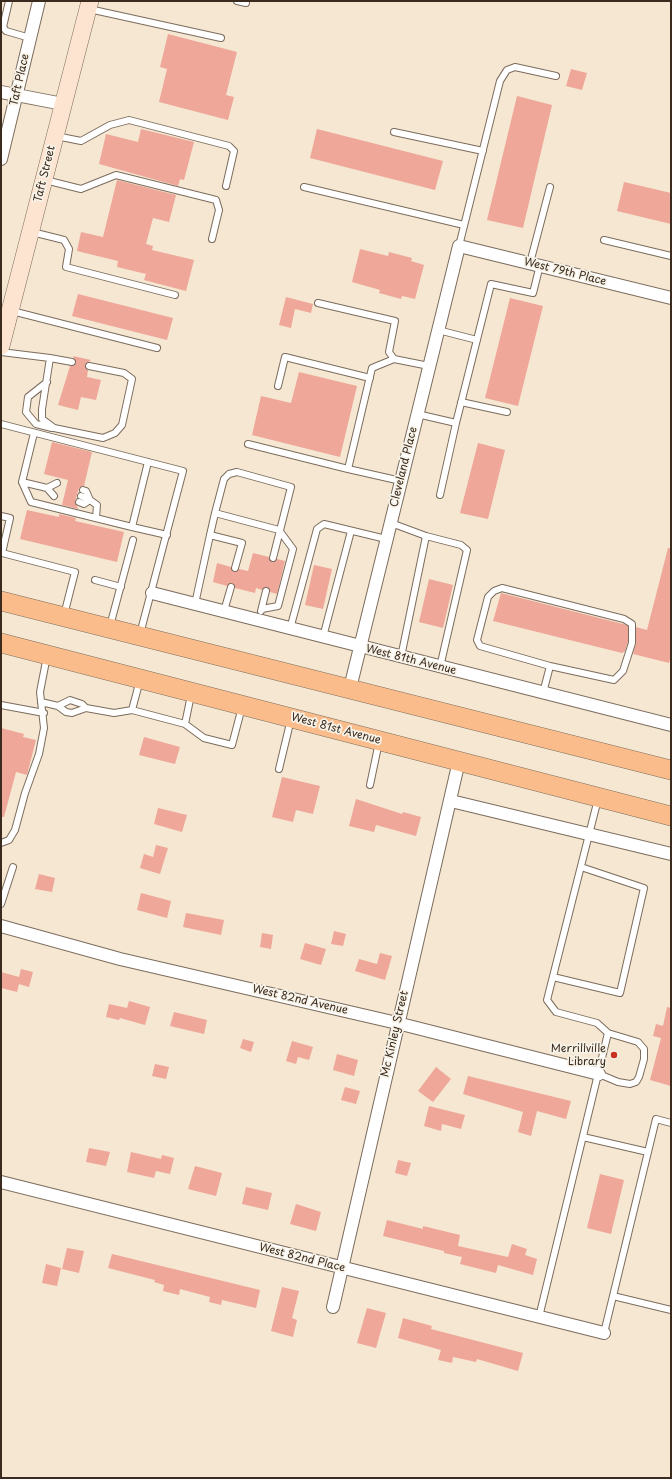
<!DOCTYPE html>
<html>
<head>
<meta charset="utf-8">
<style>
	body { margin:0 }
	#map { position:relative; width:672px; height:1479px; overflow:hidden; background:#f5e7d2; font-family:"Playpen Sans",sans-serif }
	canvas { display:block }
	.frame { position:absolute; inset:0; border:2px solid #3b2a1e; pointer-events:none }
</style>
</head>
<body>
<div id="map">
<canvas width="672" height="1479"></canvas>
<div class="frame"></div>
</div>
<script>
const ctx = document.querySelector('canvas').getContext('2d');
ctx.lineJoin = 'round';
function fill(path, color) { ctx.fillStyle = color; ctx.fill(path, 'evenodd'); }
const shape = rows => new Path2D(rows.map(r => 'M' + r).join(''));
function trace(path, color, width, dash) { ctx.strokeStyle = color; ctx.lineWidth = width; ctx.lineCap = dash ? 'butt' : 'round'; ctx.setLineDash(dash || []); ctx.stroke(path); }
function write(font, color, halo, rows, align = 'center') {
  ctx.font = font + ' "Playpen Sans",sans-serif'; ctx.lineWidth = 3.5; ctx.setLineDash([]); ctx.textBaseline = 'middle'; ctx.strokeStyle = halo; ctx.fillStyle = color; for (const [text, x, y, turn = 0] of rows) {
    ctx.save(); ctx.translate(x, y); ctx.rotate((+turn || 0) * Math.PI / 180); ctx.textAlign = isNaN(turn) ? turn : align; if (halo) ctx.strokeText(text, 0, 0); ctx.fillText(text, 0, 0); ctx.restore();
  }
}
fill(shape([
	[168,34,237,52,226,95,234,97,228,120,159,102,167,69,160,67],
	[571,69,587,73,582,90,566,86],
	[517,96,552,105,523,228,487,220],
	[141,129,194,142,184,180,180,179,178,186,99,164,106,134,138,142],
	[317,129,443,161,435,190,310,158],
	[117,180,176,195,169,222,153,218,146,244,153,246,152,250,194,260,186,291,144,280,146,274,117,267,118,261,77,251,81,232,103,237],
	[624,182,671,193,671,224,617,211],
	[360,249,388,256,389,252,412,258,411,261,424,265,415,299,402,296,401,299,379,293,380,290,352,282],
	[78,294,173,318,167,340,72,316],
	[286,297,313,304,311,313,295,309,291,328,279,325],
	[510,298,543,306,518,406,485,398],
	[73,356,91,360,85,365,85,368,88,370,87,377,101,380,96,400,81,397,78,410,58,405,70,366,74,366,76,363],
	[299,372,357,386,340,457,252,435,261,396,291,403],
	[52,442,92,452,84,486,79,488,75,501,78,509,62,505,68,480,44,474],
	[478,443,505,450,488,519,460,513],
	[27,510,59,517,59,514,76,518,75,521,124,532,117,562,20,539],
	[668,548,671,548,671,656,669,663,633,654,636,643,636,627,647,630],
	[253,553,269,557,272,562,277,559,285,561,277,594,270,592,267,587,262,590,256,588,255,593,235,588,232,583,227,586,213,582,217,563,231,567,234,572,239,569,248,571],
	[314,565,332,569,323,609,305,605],
	[429,579,453,585,443,628,419,622],
	[501,593,623,624,628,626,628,642,625,651,622,653,493,621],
	[1,728,24,734,23,737,36,740,27,775,16,772,4,817,1,817],
	[144,737,180,747,175,764,139,755],
	[282,777,320,786,313,814,296,810,293,822,272,817],
	[356,799,402,814,403,812,421,817,416,836,376,825,374,832,349,826],
	[158,808,187,815,182,832,154,824],
	[156,845,168,848,160,874,140,868,144,854,153,857],
	[39,874,55,878,52,892,35,889],
	[141,893,171,901,167,918,137,910],
	[186,913,224,920,221,935,183,927],
	[334,931,346,934,343,946,331,944],
	[262,933,273,935,271,949,260,947],
	[305,943,326,949,321,965,300,959],
	[380,953,392,956,385,980,355,971,359,959,377,964],
	[21,969,33,972,29,987,19,984,17,992,1,988,1,972,19,977],
	[129,1001,150,1007,145,1025,120,1018,119,1020,106,1017,109,1004,127,1008],
	[667,1007,671,1008,671,1086,650,1080,661,1038,653,1036,656,1024,663,1026],
	[174,1012,207,1020,204,1034,170,1026],
	[243,1039,254,1042,251,1052,240,1048],
	[292,1041,313,1047,309,1060,298,1057,296,1064,286,1061],
	[337,1054,358,1060,354,1076,333,1070],
	[155,1064,169,1067,166,1079,152,1076],
	[436,1067,451,1079,433,1102,418,1091],
	[468,1076,571,1101,566,1119,537,1111,531,1136,518,1132,523,1112,463,1094],
	[345,1087,360,1091,356,1104,341,1100],
	[429,1106,465,1115,461,1129,442,1124,441,1131,424,1126],
	[89,1148,110,1152,106,1166,86,1162],
	[131,1152,161,1159,162,1155,174,1158,170,1174,156,1171,154,1178,127,1172],
	[398,1160,411,1163,407,1176,395,1173],
	[195,1166,222,1173,216,1196,188,1189],
	[600,1174,624,1180,611,1234,587,1228],
	[246,1187,272,1193,268,1210,242,1204],
	[296,1204,321,1212,316,1231,290,1224],
	[387,1220,423,1229,423,1226,460,1235,458,1246,508,1257,512,1244,527,1249,525,1255,537,1259,533,1275,498,1265,496,1273,460,1264,462,1257,444,1253,444,1251,383,1236],
	[67,1248,84,1251,79,1273,62,1269],
	[112,1254,260,1290,256,1308,222,1300,221,1305,209,1302,210,1297,180,1289,179,1295,163,1291,164,1285,154,1282,155,1280,108,1268],
	[46,1264,61,1268,57,1286,42,1283],
	[282,1287,299,1291,292,1318,297,1320,293,1337,271,1331],
	[367,1308,386,1313,376,1348,357,1343],
	[403,1318,432,1326,431,1329,523,1353,518,1371,477,1359,476,1362,453,1357,452,1363,438,1360,441,1350,398,1338]
]), '#eea799');
const lane = shape([
	[9,1,3,27,6,31,30,38],
	[237,1,246,3],
	[89,9,221,38],
	[394,132,483,151],
	[56,136,81,141,110,125,129,120,229,146,234,151,226,186],
	[45,180,81,189,116,175,216,200,219,210,212,239],
	[304,187,464,225],
	[32,232,64,240,69,249,66,267,175,295],
	[604,240,671,256],
	[459,246,500,81,507,70,515,67,556,76],
	[530,263,550,187],
	[318,303,395,321,389,352,394,359,429,366],
	[12,311,157,348],
	[438,330,477,340],
	[1,352,50,358,42,409,42,419,54,428,103,438,115,433,122,425,132,379,124,373,89,366],
	[50,358,72,362],
	[394,359,372,368,348,469,401,481],
	[47,382,28,397,26,412,36,424,52,428],
	[278,386,285,357,370,378],
	[461,402,507,412],
	[417,414,456,423,440,495],
	[456,423,491,284,533,293,540,265],
	[1,424,183,471,140,634],
	[34,433,22,482,31,502,132,527,148,462],
	[248,444,348,469],
	[22,482,47,488,57,483],
	[47,488,54,496],
	[83,490,86,491,90,500,97,505,96,518],
	[81,496,90,500],
	[79,502,84,504,90,500],
	[215,513,224,479,229,474,237,472,291,487,273,558],
	[1,516,10,518,2,553,75,572,64,615],
	[391,523,426,536,461,545,467,550,440,667],
	[132,527,167,535],
	[235,568,242,543,210,535,215,513,279,530,293,549,278,606,262,609],
	[95,580,121,587],
	[195,604,210,535],
	[224,611,231,587],
	[261,611,266,591],
	[110,626,133,540],
	[290,629,317,529,324,524,386,539],
	[323,637,351,531],
	[401,657,426,536],
	[140,680,132,710,185,724,191,695],
	[543,693,550,666,614,680,623,671,632,643,632,624,624,619,502,588,494,591,488,597,477,640,480,646,550,666],
	[41,702,58,706,70,700,82,704,86,708],
	[1,705,44,713],
	[58,706,66,712,72,713,86,708,114,713,132,710],
	[185,724,204,738,232,745,242,707],
	[279,769,291,719],
	[370,785,379,742],
	[1,843,9,840,15,830,25,793,39,754,44,728,40,692,47,656],
	[1,904,13,867],
	[553,977,620,993,644,888,581,867],
	[599,1074,618,1082,630,1084,636,1082,639,1077,644,1059,644,1049,638,1042,608,1033],
	[671,1123,656,1119,613,1296,671,1310],
	[583,1137,648,1152],
	[539,1317,608,1033,597,1023,556,1012,547,1000,598,799],
	[604,1333,613,1296]
]);
const street = shape([
	[1,92,63,104],
	[1,159,39,1],
	[152,593,671,725],
	[350,688,459,246,671,298],
	[451,801,671,854],
	[1,926,120,959,397,1023,599,1074],
	[1,1182,604,1333],
	[333,1307,459,761]
]);
const secondary = shape([
	[1,346,90,1]
]);
const primary = shape([
	[1,601,671,770],
	[1,643,671,816]
]);
trace(lane, '#7c6c5d', 8);
trace(street, '#7c6c5d', 14);
trace(secondary, '#7c6c5d', 18);
trace(primary, '#7c6c5d', 20);
trace(lane, '#fff', 6);
trace(street, '#fff', 12);
trace(secondary, '#fde4d0', 17);
trace(primary, '#f9bc8a', 19);
for (const [x, y, r, color] of [
	[614,1055,4,"#c8321e"]
]) { const dot = new Path2D(); dot.arc(x, y, r, 0, 2 * Math.PI); ctx.fillStyle = color; ctx.fill(dot); trace(dot, '#f7f3e8', 1.5); }
write('11px', '#3b2a1e', '#f7f3e8', [
	["Taft Place",20,80,-77],
	["Taft Street",45,174,-76],
	["West 79th Place",565,272,14],
	["Cleveland Place",404,467,-76],
	["West 81th Avenue",411,660,14],
	["West 81st Avenue",336,729,15],
	["West 82nd Avenue",300,1000,13],
	["Mc Kinley Street",395,1034,-77],
	["West 82nd Place",302,1258,14]
]);
write('11px', '#3b2a1e', '#f7f3e8', [
	["Merrillville",606,1049],
	["Library",606,1062]
], 'right');
</script>
</body>
</html>
